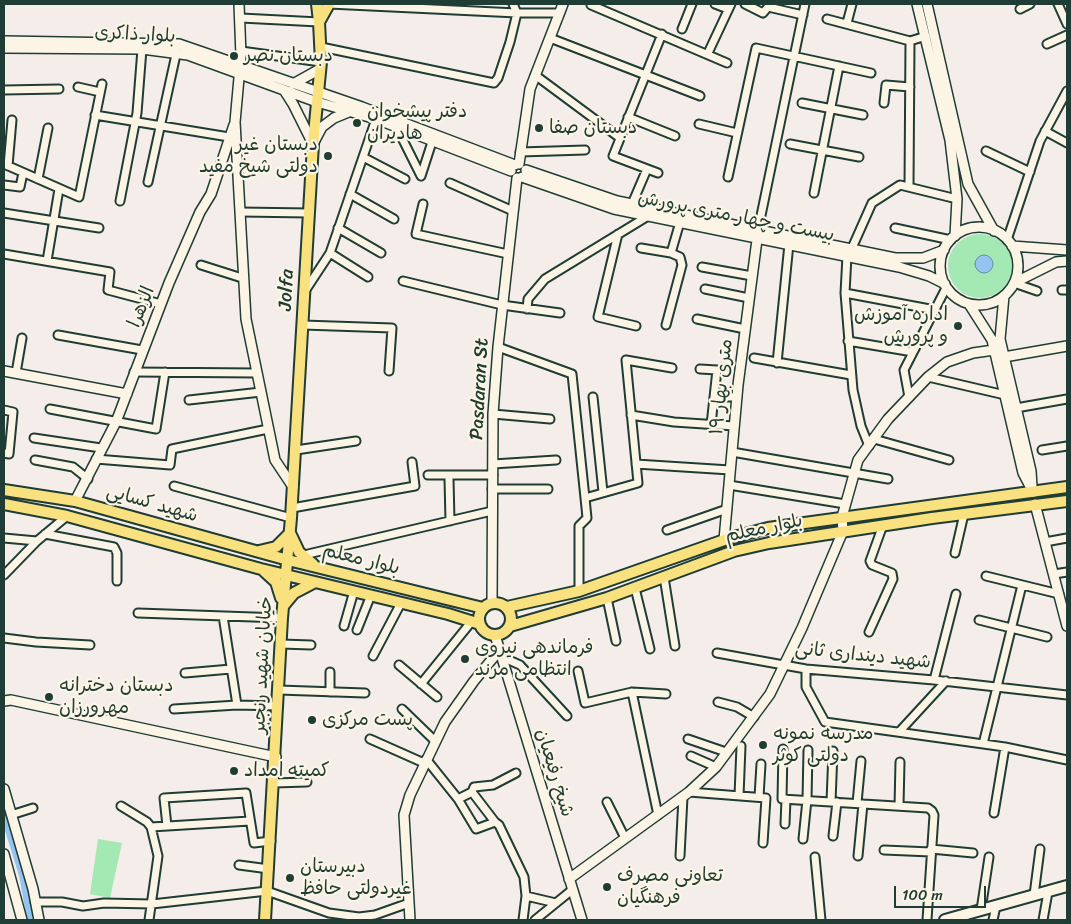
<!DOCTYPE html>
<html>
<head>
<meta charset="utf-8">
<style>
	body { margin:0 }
	#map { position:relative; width:1071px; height:924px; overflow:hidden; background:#f4ede9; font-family:Sriracha,sans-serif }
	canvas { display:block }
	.frame { position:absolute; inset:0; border:5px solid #1f3d34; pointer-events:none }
	.scale { position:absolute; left:894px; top:886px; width:92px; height:22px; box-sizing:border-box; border:2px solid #1f3d34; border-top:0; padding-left:6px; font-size:15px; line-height:18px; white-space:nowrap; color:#1f3d34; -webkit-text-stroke:4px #fcf5e5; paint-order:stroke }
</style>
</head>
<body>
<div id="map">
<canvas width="1071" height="924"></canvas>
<div class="frame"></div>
<div class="scale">100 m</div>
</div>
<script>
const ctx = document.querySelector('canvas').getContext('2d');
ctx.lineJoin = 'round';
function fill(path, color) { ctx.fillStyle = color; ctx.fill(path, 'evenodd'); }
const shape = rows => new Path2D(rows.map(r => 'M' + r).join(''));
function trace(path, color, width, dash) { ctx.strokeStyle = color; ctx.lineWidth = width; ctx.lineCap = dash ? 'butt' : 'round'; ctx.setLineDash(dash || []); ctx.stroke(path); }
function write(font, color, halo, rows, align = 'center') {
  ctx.font = font + ' Sriracha,"Playpen Sans Arabic",sans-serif'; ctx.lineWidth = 4.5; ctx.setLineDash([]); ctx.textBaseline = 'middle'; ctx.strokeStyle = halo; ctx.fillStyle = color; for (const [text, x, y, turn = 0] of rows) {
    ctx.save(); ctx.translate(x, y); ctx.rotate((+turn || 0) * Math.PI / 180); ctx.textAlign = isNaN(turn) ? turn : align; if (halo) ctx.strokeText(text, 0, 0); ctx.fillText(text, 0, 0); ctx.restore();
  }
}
fill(shape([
	'948 266a32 32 0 1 1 64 0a32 32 0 1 1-64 0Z',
	[98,839,122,843,110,898,90,894]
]), '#a4e8b4');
const water = shape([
	'975 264a9 9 0 1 1 18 0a9 9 0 1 1-18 0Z'
]);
fill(water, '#94c4ef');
trace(water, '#658ea4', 1);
trace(shape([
	[4,817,22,875,30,920]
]), '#94c4ef', 6);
const minor = shape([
	[329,4,517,13,560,13],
	[715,4,728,9],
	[745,4,763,13,768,7,803,15],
	[1058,4,1067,24],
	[591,5,727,63],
	[1020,9,1030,4],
	[241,18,319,22],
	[827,19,910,41],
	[847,23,852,4],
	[682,29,692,4],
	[550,38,700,96],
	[1047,44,1067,35],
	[321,47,494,83,498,78,510,42,517,13,513,4],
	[241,51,321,62],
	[708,53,731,4],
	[535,75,620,138],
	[78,87,100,92],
	[4,90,59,89],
	[802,103,863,115],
	[884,103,886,85,910,87],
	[95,115,229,137],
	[628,117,675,136],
	[699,124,737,133],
	[397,128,421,176,432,142],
	[1045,131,1067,143],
	[790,144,859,157],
	[986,151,1030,172],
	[520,152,585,150],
	[363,157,405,179],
	[4,164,79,197,102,84],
	[8,166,12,120],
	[658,173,613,156,662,34],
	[728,177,756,48,871,73],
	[38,179,48,128],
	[148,182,177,50],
	[450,183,513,211],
	[4,185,20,187,23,173],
	[909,187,910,41,926,36],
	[814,193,839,66],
	[350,194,394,219],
	[120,201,137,113,142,49],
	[423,204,416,234,508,254],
	[632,204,647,169],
	[240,212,309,213],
	[4,213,99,228],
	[338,228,381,253],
	[895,228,951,240],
	[758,230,805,4],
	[618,234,598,317,636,326],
	[1007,240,1040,141,1067,91],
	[641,248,671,253,680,257,682,265,666,325],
	[852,248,872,203,900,185,957,199],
	[330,253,368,277],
	[671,253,680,222],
	[4,254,110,272,108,290,161,304],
	[847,256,845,293,853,390,861,426,869,446],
	[47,261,59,189],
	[201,265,242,278],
	[702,267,752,276],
	[403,281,502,305,560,313],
	[1014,283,1037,291],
	[705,289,749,298],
	[1062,290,1067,290],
	[305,291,330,253,376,119],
	[845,293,935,310],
	[527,309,528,299,545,279,648,216],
	[697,319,745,329],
	[303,325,392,328,389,371],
	[58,335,142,350],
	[848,341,913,352],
	[498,347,572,374,585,498],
	[754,358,851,375],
	[777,363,789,244],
	[700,369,717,370,714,397,737,397],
	[134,372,257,373],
	[16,373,22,338],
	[928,377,1005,395],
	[593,397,603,492],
	[909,397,904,370,946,288],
	[189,400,261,392],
	[1016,408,1067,399],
	[50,409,156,429,165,372],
	[4,410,13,412,9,454,4,453],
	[493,414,550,419],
	[631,415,674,422,734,426],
	[711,425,714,397],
	[34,438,101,448],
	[874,439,949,460],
	[296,450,356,441],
	[1042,450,1067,446],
	[732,452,888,479],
	[96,459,170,465,172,449,268,429],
	[35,460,73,467,88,479],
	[493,464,556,460],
	[636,464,730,470],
	[428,475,493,475],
	[449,479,450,521],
	[729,485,845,504],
	[174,486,291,518],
	[492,489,548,489],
	[292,508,415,486,412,462],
	[667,530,727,509],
	[45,534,114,547,117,553,117,581],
	[4,538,37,541],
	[1045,542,1067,538],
	[955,553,964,514],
	[308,554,492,511],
	[1054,574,1067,572],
	[4,575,37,541,67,516],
	[986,576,1059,594],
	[664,577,675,646],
	[635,588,650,649],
	[579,591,579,526,587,518,585,498,638,483,626,360,672,368],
	[607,598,616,641],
	[138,613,282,618],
	[223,616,237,705,278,706],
	[979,620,1047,637],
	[344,626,354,591],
	[357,630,371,595],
	[869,632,893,579,892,573,872,565,870,561,883,525],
	[4,638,36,642,90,645],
	[281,644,311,645],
	[717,653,806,669,934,680,1067,695],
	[373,656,401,603],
	[500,656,520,665,567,716],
	[399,665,437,697],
	[806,669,806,687,825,722,1005,747,1067,760],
	[578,671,585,703,632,692,666,694],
	[330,672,330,692],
	[185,673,231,669],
	[934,680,956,594],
	[421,684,472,621],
	[279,690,365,693],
	[632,692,658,815],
	[718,702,737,707,754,717],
	[174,709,237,705],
	[402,709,435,741],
	[899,732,946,681],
	[370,739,424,763],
	[688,739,726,752],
	[983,744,1022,585],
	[783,749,782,799,928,808,932,811,934,815,927,920],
	[691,756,716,767],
	[426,759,458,799],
	[274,783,307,782],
	[472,792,474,787,493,785,516,773],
	[689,792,766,798,763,843],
	[739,796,741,746],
	[759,797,761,764],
	[607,802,625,838],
	[831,802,833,751],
	[857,803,861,761],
	[121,806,147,822,151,827,158,856,149,920],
	[899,806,900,762],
	[994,813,1005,747],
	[11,815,33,808],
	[495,822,472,792,458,799,476,829,495,822,499,825,524,877,526,896,523,920],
	[785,824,786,799],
	[167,826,164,798,246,793,254,843,271,841],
	[151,827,250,821],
	[833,836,837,802],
	[803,839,807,800,808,750],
	[931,849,973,853],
	[884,850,931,852],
	[680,856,683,797],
	[858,856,863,804],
	[815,857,821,920],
	[239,865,269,869],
	[1034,895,1040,849],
	[526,896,556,903],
	[35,902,62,902,83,906,104,903,152,904,267,891,329,913,359,917,375,915,409,903],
	[981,910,989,857],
	[535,920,572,890],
	[993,920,996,906],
	[1043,920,1048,892]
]);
const tertiary = shape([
	[239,4,241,56,235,122,246,319,275,460,293,487],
	[917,4,950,140,957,199,955,236],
	[927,4,968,184,994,231],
	[4,41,179,44,362,107,515,165],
	[4,48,142,49,188,55,317,102,376,119,511,171],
	[293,84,320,69],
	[284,90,293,104,313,144,322,127,334,118,351,111],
	[519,164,530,89,563,4],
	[526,170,617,201,895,258,923,258,944,250],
	[522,177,614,209,899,267,929,276,945,284],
	'940 266a39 39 0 1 1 78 0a39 39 0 1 1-78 0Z',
	[1012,246,1067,250],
	[1014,283,1056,262,1067,261],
	[1004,296,1000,339,1031,471,1032,487],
	[969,304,992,340,1023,473,1033,492],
	[1004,357,1067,346],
	[4,371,127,394],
	[75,501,116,422,169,283,200,212,211,194,234,125],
	[1035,504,1067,626],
	[724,540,738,385,758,232],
	[492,603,493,414,498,347,517,178],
	[495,635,582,920],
	[4,701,11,700,276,757],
	[4,789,33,889,39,920],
	[4,854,22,920],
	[569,879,689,792,716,767,770,694,802,628,843,531,842,517,858,460,888,419,928,377,947,362,973,353,994,350],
	[410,920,404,815,410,795,445,722,474,681,498,652]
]);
const secondary = shape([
	[945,920,1067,886]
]);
const primary = shape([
	[317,4,319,22,329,4],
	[4,490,75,501,288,560,483,608],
	[4,504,67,516,261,569,448,614,480,624],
	[259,551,276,547,290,533,299,552,313,564],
	[264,571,276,582,281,598],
	'479 619a16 16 0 1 1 32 0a16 16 0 1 1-32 0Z',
	[284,605,294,593,315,582],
	[507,607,579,591,730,538,768,528,1067,487],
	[510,626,607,598,734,551,769,543,932,518,1067,501],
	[265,920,282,618,291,518,313,144,321,62,319,22]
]);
trace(minor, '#1f3d34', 11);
trace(tertiary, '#1f3d34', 12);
trace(secondary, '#1f3d34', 14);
trace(primary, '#1f3d34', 14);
trace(minor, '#fcf5e5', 7);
trace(tertiary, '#fcf5e5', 9);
trace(secondary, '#fcf5e5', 10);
trace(primary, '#fae180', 10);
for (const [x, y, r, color] of [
	[234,56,5,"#1f3d34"],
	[357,123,5,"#1f3d34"],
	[539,128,5,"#1f3d34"],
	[328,156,5,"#1f3d34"],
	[958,326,5,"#1f3d34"],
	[465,659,5,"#1f3d34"],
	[49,697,5,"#1f3d34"],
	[312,720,5,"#1f3d34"],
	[763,745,5,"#1f3d34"],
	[234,771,5,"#1f3d34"],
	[290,878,5,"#1f3d34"],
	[607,887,5,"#1f3d34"]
]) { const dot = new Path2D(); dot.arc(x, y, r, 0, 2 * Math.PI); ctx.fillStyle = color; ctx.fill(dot); trace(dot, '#fcf5e5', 2); }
write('19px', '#1f3d34', '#fcf5e5', [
	["بلوار ذاکری",135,35,3],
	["بیست و چهار متری پرورش",736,217,11],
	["Jolfa",287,290,-87],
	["الزهرا",142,307,-68],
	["۱۹ متری بهار",722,387,-84],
	["Pasdaran St",480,389,-87],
	["شهید کسایی",152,504,16],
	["بلوار معلم",764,529,-12],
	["بلوار معلم",361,560,14],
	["شهید دینداری ثانی",863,656,6],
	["خیابان شهید رنجبر",263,665,-87],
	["شیخ رفیعیان",554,773,73]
]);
write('19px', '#1f3d34', '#fcf5e5', [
	["دبستان نصر",244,56],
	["دفتر پیشخوان",367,112],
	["هادیران",367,134],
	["دبستان صفا",549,128],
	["دبستان غیر",318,145,"right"],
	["دولتی شیخ مفید",318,167,"right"],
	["اداره آموزش",948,315,"right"],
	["و پرورش",948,337,"right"],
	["فرماندهی نیروی",475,648],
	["انتظامی مرند",475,670],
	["دبستان دخترانه",59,686],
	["مهرورزان",59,708],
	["پست مرکزی",322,720],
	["مدرسه نمونه",773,734],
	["دولتی کوثر",773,756],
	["کمیته امداد",244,771],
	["دبیرستان",300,867],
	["غیردولتی حافظ",300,889],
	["تعاونی مصرف",617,876],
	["فرهنگیان",617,898]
], 'left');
</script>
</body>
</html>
